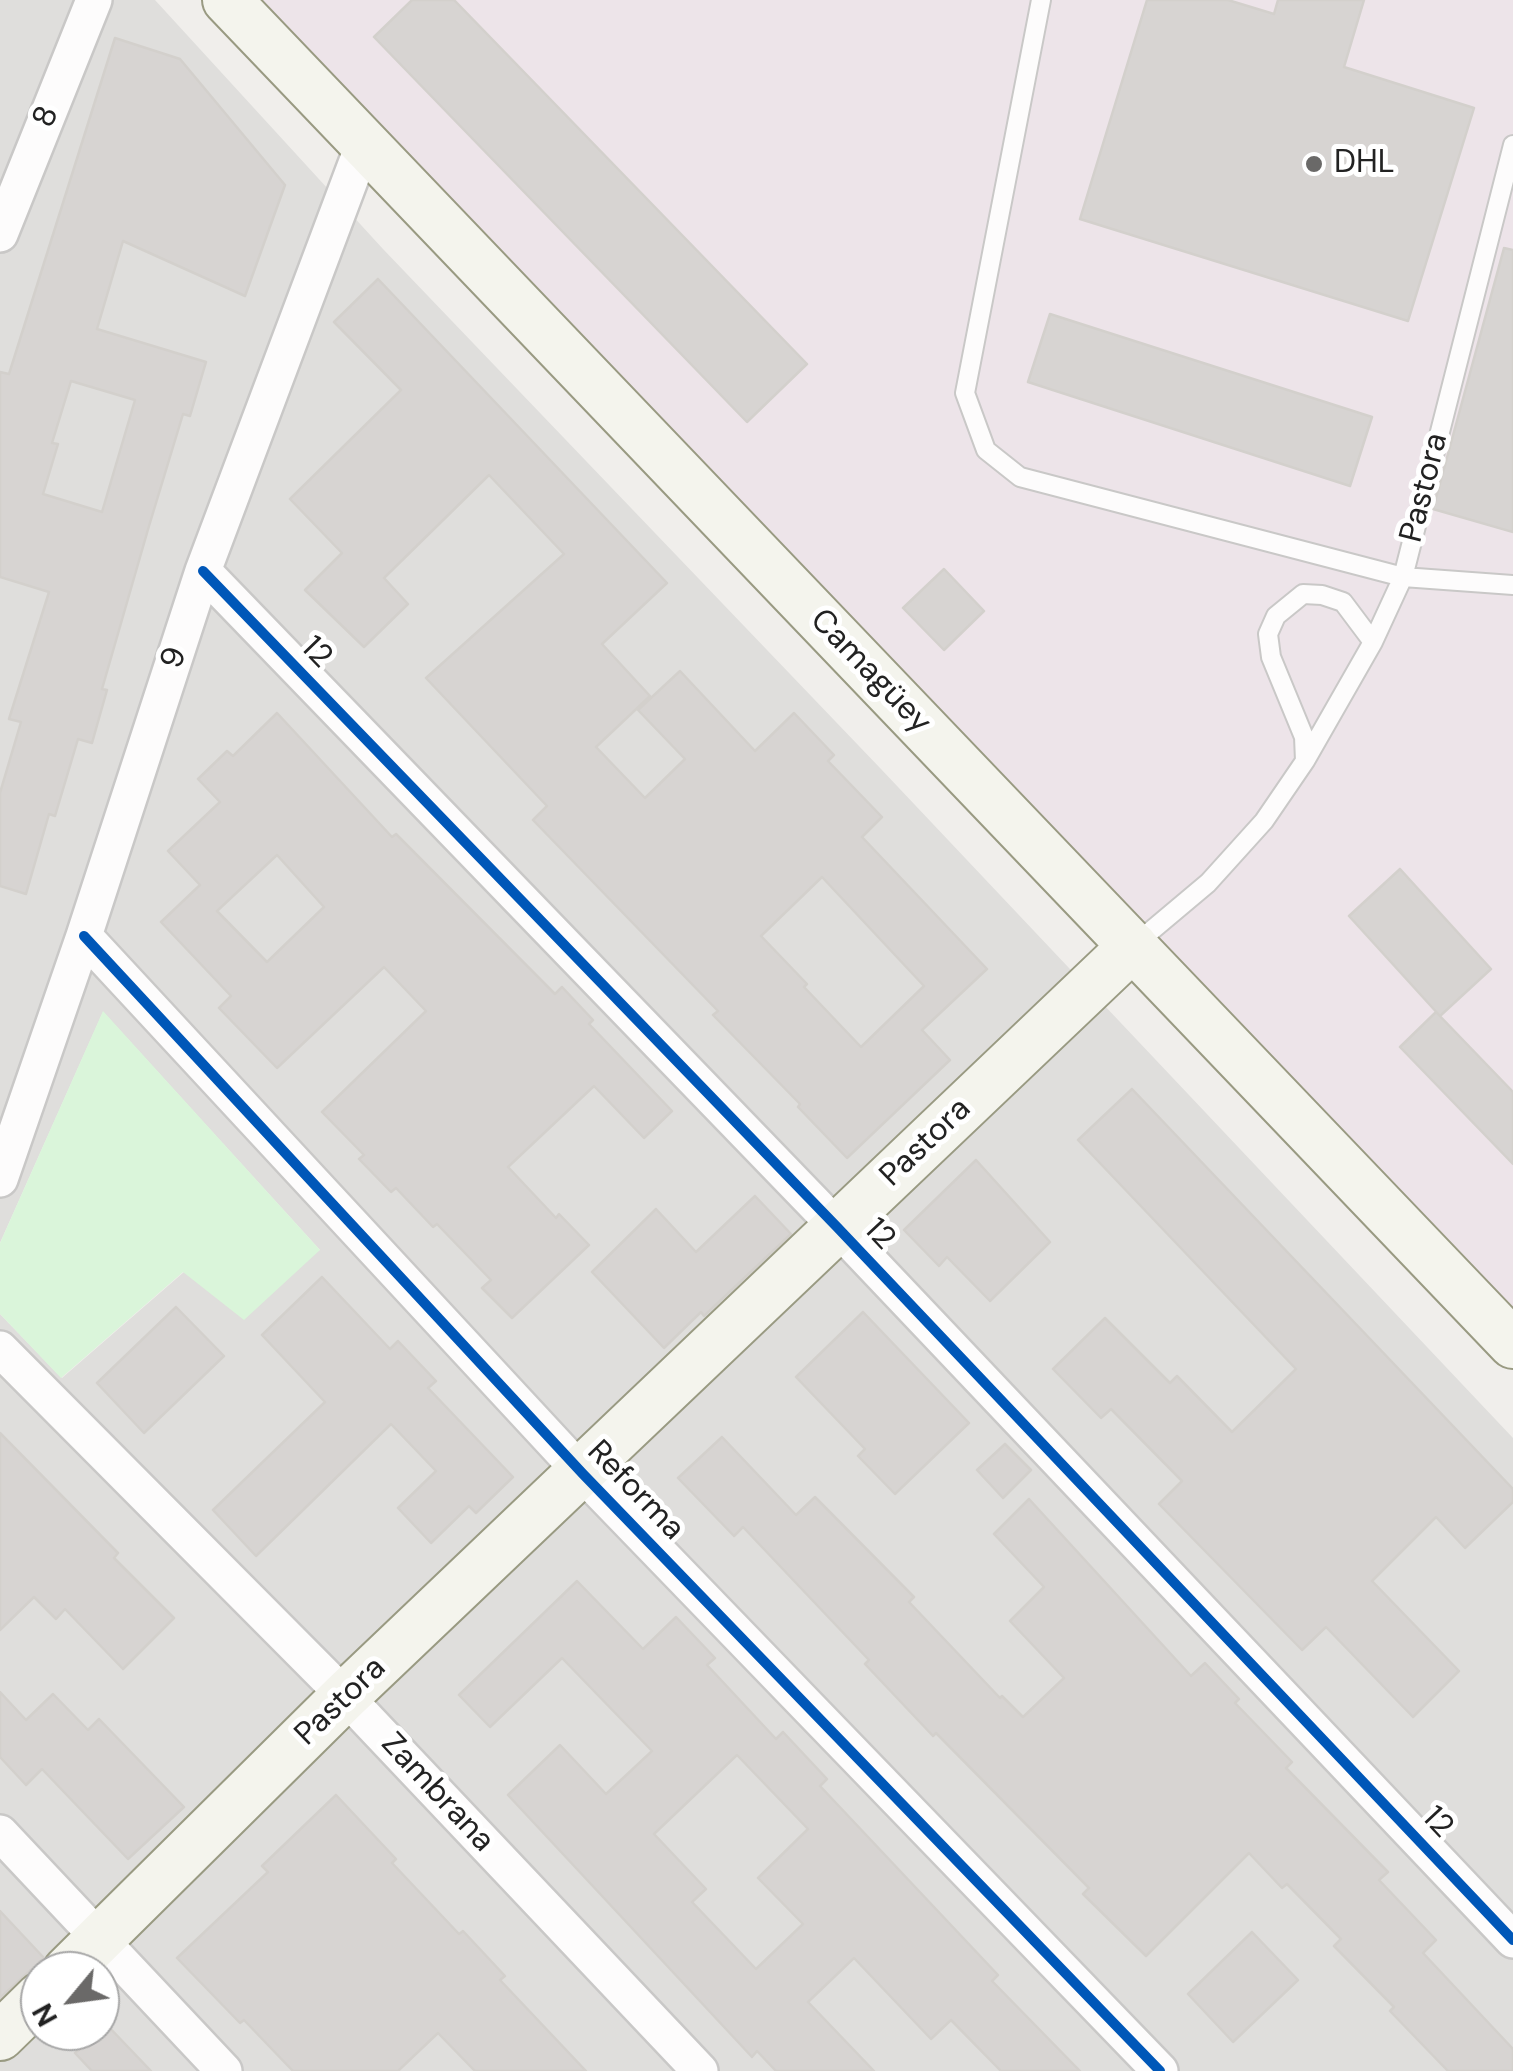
<!DOCTYPE html>
<html>
<head>
<meta charset="utf-8">
<style>
	body { margin:0 }
	#map { position:relative; width:1513px; height:2071px; overflow:hidden; background:#f0eeeb; font-family:"DM Sans",sans-serif }
	canvas { display:block }
	.north { position:absolute; left:20px; top:1951px; width:100px; height:100px; box-sizing:border-box; background:#fff; border:2px solid #a7a7a7; border-radius:50%; rotate:241deg; font-size:28px; font-weight:700; line-height:40px; text-align:center; color:#222 }
	.north::after { content:''; display:block; margin:auto; width:35px; height:45px; background:#6a6968; clip-path:polygon(50% 0,100% 100%,50% 72%,0 100%) }
</style>
</head>
<body>
<div id="map">
<canvas width="1513" height="2071"></canvas>
<div class="north">N</div>
</div>
<script>
const ctx = document.querySelector('canvas').getContext('2d');
ctx.lineJoin = 'round';
function fill(path, color) { ctx.fillStyle = color; ctx.fill(path, 'evenodd'); }
const shape = rows => new Path2D(rows.map(r => 'M' + r).join(''));
function trace(path, color, width, dash) { ctx.strokeStyle = color; ctx.lineWidth = width; ctx.lineCap = dash ? 'butt' : 'round'; ctx.setLineDash(dash || []); ctx.stroke(path); }
function write(font, color, halo, rows, align = 'center') {
  ctx.font = font + ' "DM Sans",sans-serif'; ctx.lineWidth = 10; ctx.setLineDash([]); ctx.textBaseline = 'middle'; ctx.strokeStyle = halo; ctx.fillStyle = color; for (const [text, x, y, turn = 0] of rows) {
    ctx.save(); ctx.translate(x, y); ctx.rotate((+turn || 0) * Math.PI / 180); ctx.textAlign = isNaN(turn) ? turn : align; if (halo) ctx.strokeText(text, 0, 0); ctx.fillText(text, 0, 0); ctx.restore();
  }
}
fill(shape([
	[0,0,155,0,383,249,881,769,1513,1438,1513,2071,0,2071,0,1314,62,1378,184,1272,320,1250,103,1012,0,1243],
	[40,1971,100,1971,100,2031,40,2031]
]), '#dfdedc');
fill(shape([
	[227,0,1513,0,1513,1344]
]), '#ede4e9');
fill(shape([
	[103,1011,320,1250,244,1320,183,1272,61,1378,0,1314,0,1243]
]), '#daf5da');
const building = shape([
	[412,0,454,0,807,364,747,422,374,37,412,0],
	[1147,0,1228,0,1274,14,1278,0,1364,0,1344,67,1474,108,1408,321,1080,219,1147,0],
	[115,38,180,59,285,185,245,296,123,241,97,329,206,362,190,416,183,414,149,526,102,689,107,690,92,743,78,739,55,816,49,814,26,894,0,886,0,793,21,722,9,719,49,592,0,577,0,372,9,374,115,38],
	[71,381,135,400,102,512,43,494,58,444,52,443,71,381],
	[1504,248,1513,250,1513,532,1433,509,1504,248],
	[378,279,667,583,602,644,650,696,596,747,645,798,685,759,638,710,680,671,755,751,794,713,834,755,828,761,882,817,862,837,987,969,922,1030,950,1060,847,1158,798,1107,800,1104,713,1015,718,1011,533,820,547,806,426,678,564,554,489,475,384,578,408,604,364,647,305,590,342,553,290,499,401,390,334,322,378,279],
	[822,877,924,986,861,1047,804,987,807,984,761,936,822,877],
	[1050,314,1372,417,1350,486,1028,382,1050,314],
	[944,569,984,611,944,650,903,608,944,569],
	[277,713,392,837,396,834,555,994,562,987,593,1020,589,1024,672,1111,644,1138,594,1086,508,1167,556,1218,559,1214,589,1245,512,1318,482,1288,491,1280,437,1224,433,1227,396,1188,391,1192,359,1159,364,1155,322,1112,426,1011,384,967,277,1068,219,1008,231,996,161,922,200,885,168,851,220,802,198,779,227,751,233,756,277,713],
	[277,855,324,907,267,962,217,911,277,855],
	[1400,869,1491,969,1440,1016,1349,916,1400,869],
	[1436,1012,1513,1092,1513,1164,1400,1047,1436,1012],
	[1132,1089,1513,1489,1513,1502,1465,1548,1436,1517,1372,1581,1459,1671,1413,1717,1326,1627,1302,1650,1159,1504,1182,1481,1111,1409,1101,1418,1053,1369,1105,1318,1170,1383,1177,1376,1232,1432,1296,1369,1078,1140,1132,1089],
	[976,1160,1050,1242,990,1301,947,1257,939,1266,904,1230,976,1160],
	[755,1196,791,1234,704,1316,701,1312,664,1348,592,1272,656,1209,696,1252,755,1196],
	[322,1277,390,1349,398,1341,436,1381,428,1388,513,1477,476,1513,469,1506,431,1543,398,1508,436,1471,391,1424,256,1556,213,1510,325,1402,262,1335,322,1277],
	[176,1307,224,1356,144,1433,97,1383,176,1307],
	[863,1312,969,1423,895,1494,858,1456,865,1449,796,1377,863,1312],
	[0,1433,118,1553,114,1558,174,1618,123,1669,65,1609,56,1619,34,1597,0,1630,0,1433],
	[722,1437,796,1515,815,1497,914,1597,909,1602,1000,1698,1002,1696,1023,1717,1064,1678,1010,1621,1044,1587,994,1534,1029,1499,1191,1676,1205,1663,1239,1699,1235,1703,1292,1762,1286,1768,1388,1872,1379,1880,1436,1940,1423,1953,1513,2049,1513,2071,1448,2071,1390,2011,1394,2007,1334,1946,1341,1939,1287,1884,1282,1888,1249,1853,1146,1956,1083,1894,1089,1888,936,1733,933,1736,865,1664,869,1660,743,1527,734,1536,678,1478,722,1437],
	[1005,1444,1031,1470,1003,1498,977,1470,1005,1444],
	[577,1581,643,1649,676,1617,715,1658,707,1665,776,1739,783,1732,827,1779,820,1786,998,1975,992,1981,1080,2071,1001,2071,951,2020,931,2039,854,1958,808,2002,874,2071,776,2071,757,2051,752,2057,508,1795,560,1745,606,1794,652,1751,562,1658,490,1727,459,1695,577,1581],
	[737,1755,808,1829,758,1878,803,1924,756,1969,692,1902,706,1889,654,1834,737,1755],
	[0,1692,26,1720,53,1694,88,1730,99,1719,184,1807,128,1859,42,1769,26,1785,0,1757,0,1692],
	[336,1795,396,1859,392,1863,459,1934,463,1931,505,1976,500,1980,586,2071,475,2071,438,2033,398,2071,293,2071,244,2020,240,2023,177,1958,268,1872,262,1866,336,1795],
	[0,1911,44,1958,0,1998,0,1911],
	[1252,1932,1298,1980,1233,2042,1188,1994,1252,1932],
	[106,2024,151,2071,92,2071,75,2053,106,2024]
]);
fill(building, '#d7d4d2');
trace(building, '#d3d0cc', 2.5);
const lane = shape([
	[1041,0,965,393,986,450,1020,477,1403,577,1513,585],
	[1305,761,1304,737,1271,657,1268,634,1276,616,1303,594,1322,595,1343,602,1373,642],
	[1133,946,1208,883,1264,821,1305,761,1373,642,1403,577,1513,145]
]);
const street = shape([
	[0,234,94,0],
	[203,571,837,1227,1513,1940],
	[84,936,583,1474,1160,2071],
	[0,1179,84,936,203,571,364,143],
	[0,1349,345,1696,700,2071],
	[0,1833,224,2071]
]);
const secondary = shape([
	[227,0,1513,1344],
	[67,1971,345,1696,1133,946],
	[0,2036,40,1997]
]);
trace(lane, '#c9c8c7', 22);
trace(street, '#c9c8c7', 40);
trace(secondary, '#999a82', 52);
trace(lane, '#fdfcfc', 18);
trace(street, '#fdfcfc', 35);
trace(secondary, '#f4f4ed', 48);
trace(shape([
	[203,571,837,1227,1513,1940],
	[84,936,583,1474,1160,2071]
]), '#0057b8', 10);
for (const [x, y, r, color] of [
	[1314,164,10,"#6a6968"]
]) { const dot = new Path2D(); dot.arc(x, y, r, 0, 2 * Math.PI); ctx.fillStyle = color; ctx.fill(dot); trace(dot, '#fff', 4); }
write('32px', '#222', '#fff', [
	["8",47,117,-68],
	["Pastora",1425,488,-76],
	["12",316,653,46],
	["9",175,658,-72],
	["Camagüey",870,672,46],
	["Pastora",926,1143,-44],
	["12",879,1235,47],
	["Reforma",635,1491,46],
	["Pastora",341,1702,-44],
	["Zambrana",437,1793,47],
	["12",1437,1823,47]
]);
write('32px', '#222', '#fff', [
	["DHL",1334,164]
], 'left');
</script>
</body>
</html>
